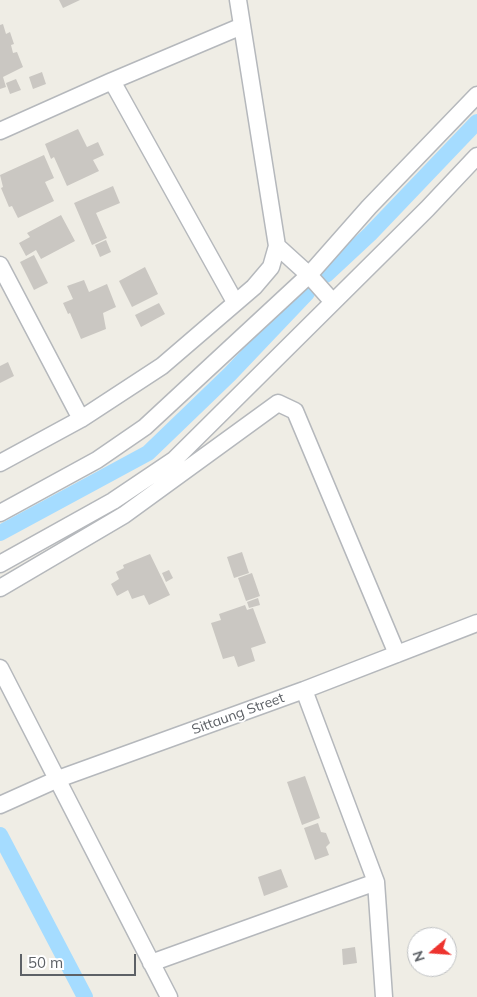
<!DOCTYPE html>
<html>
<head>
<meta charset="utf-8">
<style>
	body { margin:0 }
	#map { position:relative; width:477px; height:997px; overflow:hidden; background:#efede5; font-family:Mulish,sans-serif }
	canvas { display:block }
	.north { position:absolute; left:407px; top:927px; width:50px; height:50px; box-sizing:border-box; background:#fff; border:1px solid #bec0c2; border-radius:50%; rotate:252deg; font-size:14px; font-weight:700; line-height:20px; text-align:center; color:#5d6166 }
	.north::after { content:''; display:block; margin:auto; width:18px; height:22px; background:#ed332e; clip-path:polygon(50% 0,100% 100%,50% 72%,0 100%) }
	.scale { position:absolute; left:20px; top:954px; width:116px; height:22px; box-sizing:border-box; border:2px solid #5d6166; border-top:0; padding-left:6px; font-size:15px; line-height:18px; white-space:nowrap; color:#5d6166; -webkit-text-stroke:4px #fff; paint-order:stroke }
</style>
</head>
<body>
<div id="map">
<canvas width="477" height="997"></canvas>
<div class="north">N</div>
<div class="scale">50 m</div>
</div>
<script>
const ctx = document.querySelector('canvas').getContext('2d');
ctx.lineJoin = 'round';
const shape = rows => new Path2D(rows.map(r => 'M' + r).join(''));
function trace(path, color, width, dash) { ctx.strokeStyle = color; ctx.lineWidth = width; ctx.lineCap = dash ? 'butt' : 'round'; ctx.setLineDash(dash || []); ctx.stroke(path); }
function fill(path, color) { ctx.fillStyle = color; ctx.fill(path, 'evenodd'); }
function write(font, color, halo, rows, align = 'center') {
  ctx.font = font + ' Mulish,sans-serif'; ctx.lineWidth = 4; ctx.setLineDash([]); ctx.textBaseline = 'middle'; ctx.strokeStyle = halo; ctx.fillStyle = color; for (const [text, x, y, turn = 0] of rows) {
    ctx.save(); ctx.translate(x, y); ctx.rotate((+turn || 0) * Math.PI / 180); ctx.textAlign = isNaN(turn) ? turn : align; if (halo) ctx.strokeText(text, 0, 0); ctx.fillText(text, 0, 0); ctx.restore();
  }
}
trace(shape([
	[326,275,370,234,477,122],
	[0,533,148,453,230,374,307,293],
	[0,835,85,997]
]), '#a5dcff', 16);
fill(shape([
	[59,0,80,0,63,8],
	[3,24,6,34,10,32,14,44,11,45,13,53,17,52,23,67,3,77,6,87,0,89,0,25],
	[42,72,46,84,33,89,29,77],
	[16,79,21,90,10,94,6,83],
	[78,129,87,147,98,142,104,155,93,160,99,171,67,186,54,157,51,159,45,144],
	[44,155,54,178,45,182,54,201,18,218,12,206,9,207,1,188,3,187,0,175],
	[113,186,120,203,96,213,107,238,92,245,74,203],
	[61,215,75,241,41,259,36,250,26,256,19,243,30,237,27,233],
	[106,240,111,252,100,257,95,245],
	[34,255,48,283,34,290,20,262],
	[145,267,158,294,132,307,119,281],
	[84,280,89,292,107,284,116,307,103,313,106,329,81,339,70,313,68,314,63,303,73,299,67,286],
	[159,303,165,314,141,327,135,315],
	[8,362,14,376,0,383,0,366],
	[242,552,249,573,234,578,227,557],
	[150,554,170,595,149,605,144,595,132,599,128,590,117,596,111,584,119,579,116,572,124,568,123,565],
	[169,570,173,578,166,582,162,573],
	[252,573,260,596,246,601,238,578],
	[258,598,260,605,249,608,247,602],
	[245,605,247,610,253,608,266,643,251,648,255,661,238,667,234,656,223,659,211,623,221,620,219,614],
	[305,776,320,818,302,825,287,782],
	[318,823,321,832,326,833,330,843,326,847,329,855,315,860,304,828],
	[281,869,288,887,264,896,258,877],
	[355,947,357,963,343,965,342,949]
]), '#cac7c2');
const street = shape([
	[0,131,112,81],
	[277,246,309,275,332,301],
	[0,265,81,419],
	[235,302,112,81,242,26],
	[0,463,81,419,162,366,254,287,271,267,277,246,238,0],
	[0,513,97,460,145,427,309,275,369,207,477,95],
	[0,564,113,501,174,460,427,209,477,156],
	[0,588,124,515,278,403,295,411,397,654],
	[0,668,169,997],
	[304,690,376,882,384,997],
	[0,805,58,779,304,690,477,623],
	[151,963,376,882]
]);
trace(street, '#b5b8bc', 19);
trace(street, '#fff', 16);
write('14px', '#5d6166', '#fff', [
	["Sittaung Street",238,714,-20]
]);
</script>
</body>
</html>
